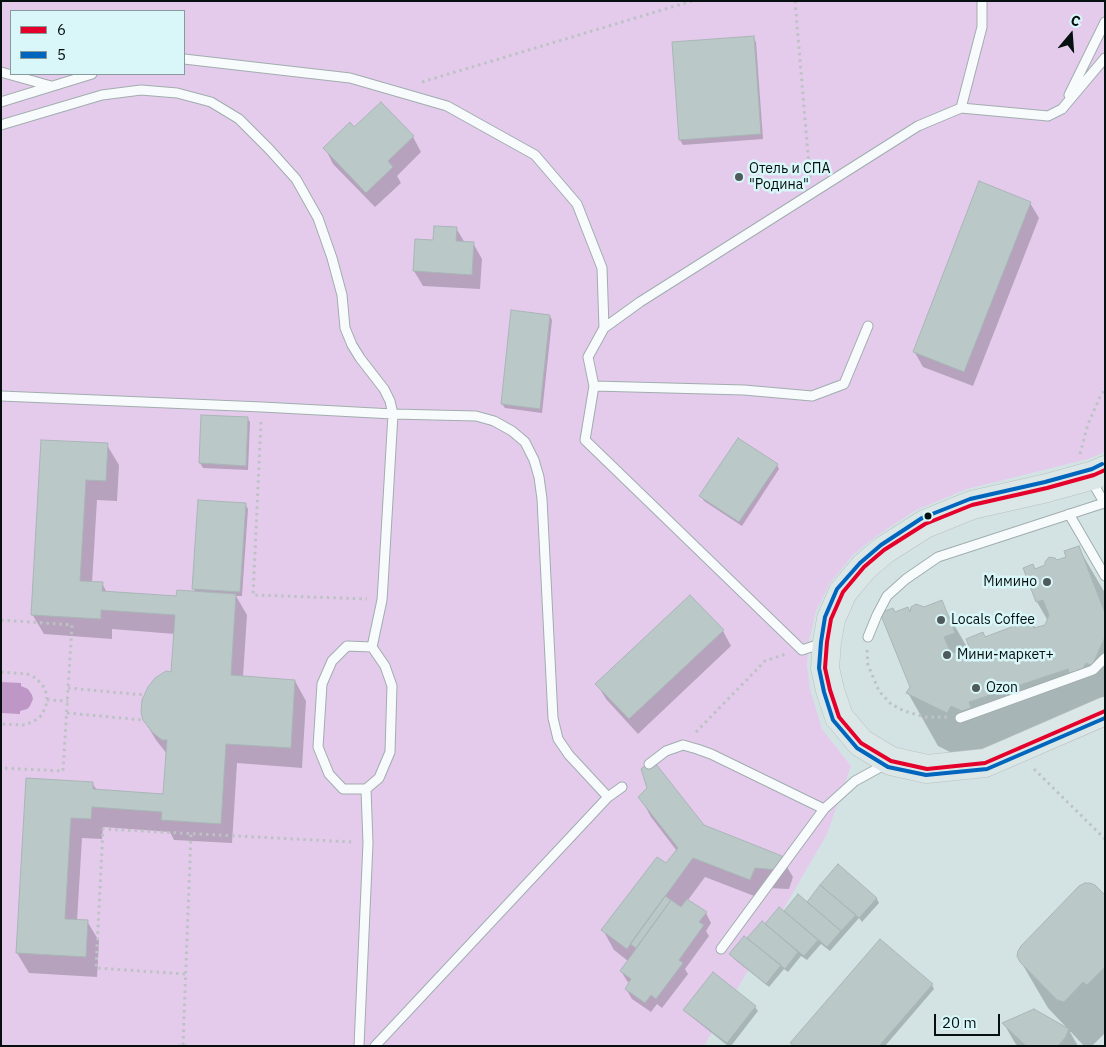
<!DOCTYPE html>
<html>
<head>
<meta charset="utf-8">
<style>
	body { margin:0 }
	#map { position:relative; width:1106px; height:1047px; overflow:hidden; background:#d3e3e4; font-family:"IBM Plex Sans",sans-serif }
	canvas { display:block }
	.frame { position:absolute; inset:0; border:2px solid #061011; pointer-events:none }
	.legend { position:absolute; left:10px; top:10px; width:175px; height:65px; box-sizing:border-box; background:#d9f7f8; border:1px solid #859b9c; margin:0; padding:6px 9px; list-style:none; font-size:15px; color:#061011 }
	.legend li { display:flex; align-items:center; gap:10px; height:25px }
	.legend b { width:25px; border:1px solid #859b9c }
	.north { position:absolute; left:1046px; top:10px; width:50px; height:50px; -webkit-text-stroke:4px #d9f7f8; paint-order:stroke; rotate:18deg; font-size:14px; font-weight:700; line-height:20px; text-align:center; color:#061011 }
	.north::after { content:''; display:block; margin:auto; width:18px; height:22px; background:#061011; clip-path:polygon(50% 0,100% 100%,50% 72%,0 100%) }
	.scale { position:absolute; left:934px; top:1014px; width:66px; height:22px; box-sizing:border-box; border:2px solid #061011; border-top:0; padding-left:6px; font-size:15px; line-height:18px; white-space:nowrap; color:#061011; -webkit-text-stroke:4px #d9f7f8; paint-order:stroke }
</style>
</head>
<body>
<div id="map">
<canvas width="1106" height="1047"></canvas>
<div class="frame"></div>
<ul class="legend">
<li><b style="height:6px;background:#e4002b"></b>6</li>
<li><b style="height:6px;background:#0065bd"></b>5</li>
</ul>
<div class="north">С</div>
<div class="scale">20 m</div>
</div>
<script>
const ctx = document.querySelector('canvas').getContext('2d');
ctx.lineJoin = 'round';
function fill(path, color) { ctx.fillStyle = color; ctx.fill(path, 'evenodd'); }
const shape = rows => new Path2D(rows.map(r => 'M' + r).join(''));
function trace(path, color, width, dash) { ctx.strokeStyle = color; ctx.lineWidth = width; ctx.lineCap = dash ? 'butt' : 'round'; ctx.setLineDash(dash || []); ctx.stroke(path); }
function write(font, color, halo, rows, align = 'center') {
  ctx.font = font + ' "IBM Plex Sans",sans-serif'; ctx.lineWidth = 5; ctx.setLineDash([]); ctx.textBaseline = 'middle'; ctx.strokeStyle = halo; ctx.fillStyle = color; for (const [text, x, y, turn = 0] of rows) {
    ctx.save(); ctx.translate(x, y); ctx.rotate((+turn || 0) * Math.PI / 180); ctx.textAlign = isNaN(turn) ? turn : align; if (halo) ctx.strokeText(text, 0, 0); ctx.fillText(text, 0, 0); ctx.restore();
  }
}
fill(shape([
	[1,1,1105,1,1105,452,1088,459,967,489,916,510,875,537,853,555,830,583,816,611,809,641,807,665,810,689,822,729,851,766,827,834,704,1046,1,1046],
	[11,11,184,11,184,74,11,74]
]), '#e4cbec');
fill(shape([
	[1,682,21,683,21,686,28,689,32,695,33,699,30,706,27,709,20,711,20,714,1,713]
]), '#bf97c6');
fill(shape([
	[753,37,756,42,763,139,683,145,680,140,673,43],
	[354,129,413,137,421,152,397,176,401,183,375,207,333,164,325,148],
	[1030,203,1039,218,973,386,923,367,914,351],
	[456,228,465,243,473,243,482,259,480,289,423,286,414,271,416,240,434,241],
	[550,316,552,320,542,413,505,408,502,404],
	[202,416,247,418,250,422,248,470,203,468,200,463],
	[42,441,107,445,119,465,117,501,97,500,92,583,102,583,107,593,177,598,196,593,193,588,245,504,248,509,242,596,236,596,247,615,243,677,295,681,306,701,302,768,237,763,232,843,174,840,170,832,103,827,102,839,82,838,77,921,87,921,99,941,97,977,29,973,17,953,27,779,92,783,97,790,164,795,167,754,156,740,144,720,172,673,175,634,112,629,112,639,44,634,32,614],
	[777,465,779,469,742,526,704,501,701,496],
	[1078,547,1105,593,1105,726,1102,728,1098,722,978,766,938,746,908,693,911,687,895,614,911,614,941,602,971,654,985,638,1016,627,1028,617,1036,629,1046,625,1048,621,1037,602,1025,569,1035,570,1068,557],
	[723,631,731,646,638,734,606,699,597,684],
	[640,797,704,826,781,857,793,877,789,889,767,888,762,899,705,877,688,900,706,913,711,923,706,931,709,936,685,969,688,974,662,1008,657,1004,651,1012,632,999,626,989,630,983,627,981,621,971,628,961,614,950,603,930,666,865,677,851,651,817],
	[838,866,877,899,879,903,862,922,859,918,830,951,821,944,807,960,801,956,788,972,784,969,769,987,734,959,731,954,748,940,762,923,765,926,784,912,798,896,807,904],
	[1105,897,1105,1033,1092,1046,1084,1046,1071,1032,1070,1032,1078,1046,1018,1046,1015,1043,1004,1024,1067,1028,1048,1008,1021,962],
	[932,985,934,989,885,1046,794,1046,792,1043],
	[755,1007,758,1011,731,1046,728,1046,688,1014,685,1010]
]), '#0003');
const building = shape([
	[754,36,761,134,679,140,672,42,754,36],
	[381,102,414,136,388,161,393,167,366,193,323,148,350,122,354,127,381,102],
	[979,181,1031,202,964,372,913,352,979,181],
	[434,226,457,227,456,241,474,242,472,275,413,271,415,239,433,240,434,226],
	[511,310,550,315,540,409,501,404,511,310],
	[201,415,248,417,246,466,199,463,201,415],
	[738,438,778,464,739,522,699,496,738,438],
	[41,440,108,443,106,481,86,480,80,581,103,582,102,591,176,596,177,590,236,594,231,675,295,680,291,748,226,744,221,824,161,820,162,812,92,807,91,819,71,818,65,919,88,920,86,957,16,953,26,778,93,782,93,789,163,794,167,740,162,740,153,733,143,720,141,712,142,700,148,687,155,678,166,671,171,672,175,615,101,610,101,619,31,615,41,440],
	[198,500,246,503,240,592,192,589,198,500],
	[1079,546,1105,613,1105,637,1092,666,1086,663,1082,671,1070,675,1068,669,969,702,971,708,962,711,951,706,947,713,906,693,910,687,880,613,893,608,895,612,908,607,910,612,911,607,916,604,924,607,942,600,955,633,944,637,950,651,957,653,970,649,966,639,983,632,985,637,1014,626,1013,621,1029,615,1034,628,1045,625,1049,615,1043,600,1036,602,1023,568,1033,564,1035,569,1045,565,1045,562,1049,557,1055,558,1057,560,1066,557,1064,551,1079,546],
	[690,595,724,630,629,719,595,684,690,595],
	[652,759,704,825,782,856,778,870,755,868,750,880,693,858,627,949,601,930,657,857,666,863,678,848,638,797,647,788,641,769,652,759],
	[838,864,877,898,859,918,820,885,838,864],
	[1085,883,1090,883,1095,885,1105,895,1105,967,1087,985,1083,982,1064,1002,1057,1000,1020,962,1017,956,1018,951,1021,946,1079,886,1085,883],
	[820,885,856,915,841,931,807,902,820,885],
	[798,894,841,931,827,947,784,911,798,894],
	[665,896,671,900,636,948,630,944,665,896],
	[687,899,707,912,699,922,704,925,679,960,683,963,656,999,651,995,645,1003,625,989,631,979,620,971,671,900,681,907,687,899],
	[779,907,818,940,804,956,765,924,779,907],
	[762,921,798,952,785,969,747,938,762,921],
	[744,936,781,965,766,984,729,954,744,936],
	[880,939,933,984,879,1046,794,1046,790,1043,880,939],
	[713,972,756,1006,727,1043,683,1010,713,972],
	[1034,1009,1069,1029,1065,1038,1058,1046,1026,1046,1002,1023,1034,1009]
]);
fill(building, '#bbc8c8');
trace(building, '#a9b6b7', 1);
const service = shape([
	[184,59,350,78,447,106,535,155,577,204,602,268,604,328],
	[1,72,51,86],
	[1069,95,1105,22],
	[1,102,92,74],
	[961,108,982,27,982,1],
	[1,125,102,95,141,90,177,93,211,102,239,119,269,149,296,179,318,218,332,258,342,295,345,328,352,345,360,358,384,389,390,401,393,414,383,585,382,600,372,647,385,666,392,686,390,752,379,778,366,789,343,789,329,774,318,747,322,684,332,661,347,646,372,647],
	[868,326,844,384,812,396,744,390,594,386,588,357,604,328,640,302,918,126,961,108,1048,116,1062,109,1105,58],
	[594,386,585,440,802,650,823,643],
	[1,396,262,407,393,414,476,416,494,421,512,431,525,442,534,460,539,477,542,499,553,718,558,739,569,755,608,797],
	[1091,480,1105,504],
	[1069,514,1105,576],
	[868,637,877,615,887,596,906,579,938,557,1104,503],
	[960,718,1093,670,1105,658],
	[649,764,666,751,683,745,697,749,711,754,824,809],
	[721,949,824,809,855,781,886,764],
	[359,1046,368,843,366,789],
	[375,1046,608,797,622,787]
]);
const primary = shape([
	[1105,470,1094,475,1047,488,972,505,925,524,884,550,864,567,843,592,831,619,827,642,825,668,830,690,839,717,861,743,891,761,927,769,985,763,1013,751,1105,711]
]);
trace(service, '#a0adae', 11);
trace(primary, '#b9c0c1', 29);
trace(shape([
	[795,1,810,178],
	[422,82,692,1],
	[261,422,253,595,367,599],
	[1080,454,1088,424,1100,397,1105,389],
	[1,620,72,625,63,771,1,768],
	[867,650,868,665,879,691,891,704,904,711,925,717,947,717],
	[1,672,27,674,36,678,43,686,47,695,47,700,46,705,42,715,34,721,25,725,1,724],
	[68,688,144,695],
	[47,700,68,701],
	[67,713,143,720],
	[696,732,765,661,786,654],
	[1034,769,1105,839],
	[185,974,96,968,103,829,352,842],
	[183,1045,191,833],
	[178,1046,187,1046]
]), '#bdc3c4', 3, [2.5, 4]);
trace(service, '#f8fbfb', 9);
trace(primary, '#dbe6e7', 28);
trace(shape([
	[1105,470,1094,475,1047,488,972,505,925,524,884,550,864,567,843,592,831,619,827,642,825,668,830,690,839,717,861,743,891,761,927,769,985,763,1105,711]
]), '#e4002b', 4);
trace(shape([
	[1102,464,1092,469,1045,482,970,499,922,518,881,545,860,563,837,589,825,617,821,642,819,668,824,692,833,720,857,748,888,767,926,775,987,769,1105,718]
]), '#0065bd', 4);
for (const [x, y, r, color] of [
	[739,177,5,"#4e5a5b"],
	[928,516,4.5,"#061011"],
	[1047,582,5,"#4e5a5b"],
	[941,620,5,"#4e5a5b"],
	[947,655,5,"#4e5a5b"],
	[976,688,5,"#4e5a5b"]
]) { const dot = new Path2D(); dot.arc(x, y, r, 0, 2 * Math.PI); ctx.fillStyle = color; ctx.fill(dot); trace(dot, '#d9f7f8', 2); }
write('14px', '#061011', '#d9f7f8', [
	["Отель и СПА",749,169],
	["\"Родина\"",749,185],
	["Мимино",1037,582,"right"],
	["Locals Coffee",951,620],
	["Мини-маркет+",957,655],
	["Ozon",986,688]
], 'left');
</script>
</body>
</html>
